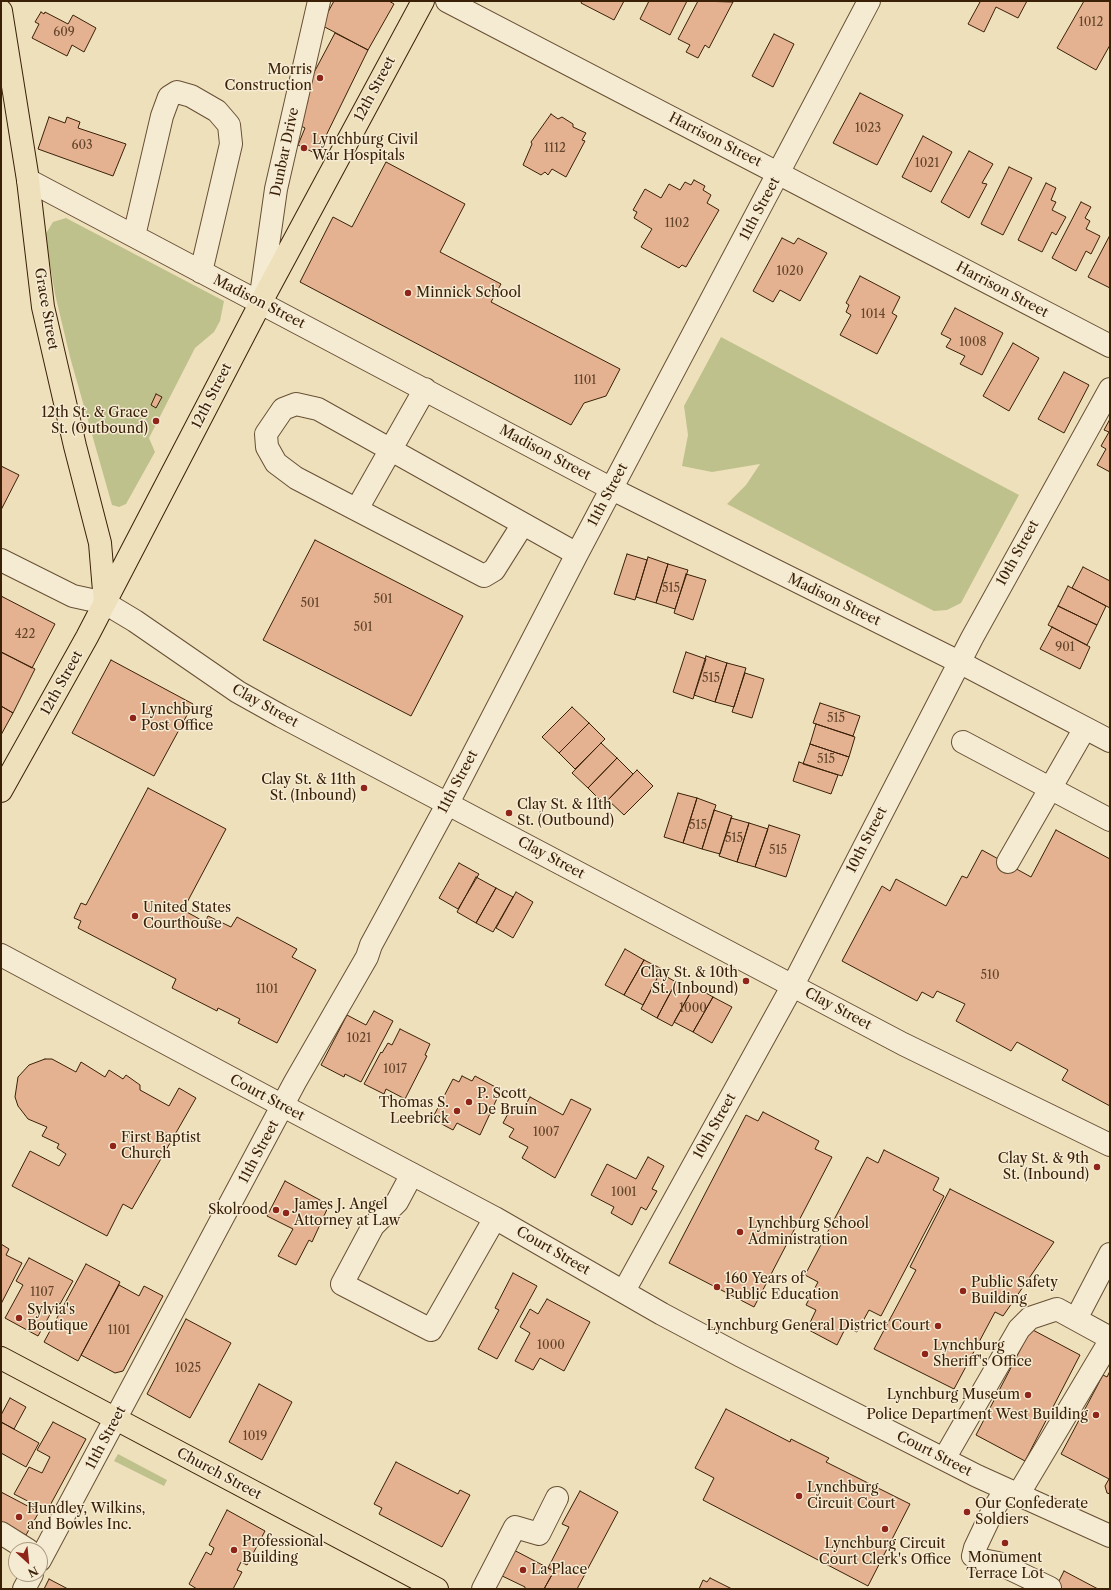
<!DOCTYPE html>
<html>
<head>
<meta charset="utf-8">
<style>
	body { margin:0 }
	#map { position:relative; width:1111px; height:1590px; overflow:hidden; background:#efe0bc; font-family:"Libre Caslon Text",serif }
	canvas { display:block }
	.frame { position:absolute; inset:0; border:2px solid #3a2007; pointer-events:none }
	.north { position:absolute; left:8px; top:1542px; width:40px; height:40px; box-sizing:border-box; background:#f5ebd3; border:1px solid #aa9a81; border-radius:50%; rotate:153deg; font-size:11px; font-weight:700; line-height:16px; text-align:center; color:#3a2007 }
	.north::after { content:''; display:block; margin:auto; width:14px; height:18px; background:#8f2418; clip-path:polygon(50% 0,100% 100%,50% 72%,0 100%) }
</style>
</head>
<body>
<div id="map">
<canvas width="1111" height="1590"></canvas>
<div class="frame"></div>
<div class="north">N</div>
</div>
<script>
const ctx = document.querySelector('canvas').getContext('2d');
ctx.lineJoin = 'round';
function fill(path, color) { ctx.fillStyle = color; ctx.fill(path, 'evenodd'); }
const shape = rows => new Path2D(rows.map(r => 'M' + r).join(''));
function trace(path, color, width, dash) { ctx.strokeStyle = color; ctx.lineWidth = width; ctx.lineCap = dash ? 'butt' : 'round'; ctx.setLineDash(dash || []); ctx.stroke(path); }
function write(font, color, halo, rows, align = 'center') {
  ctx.font = font + ' "Libre Caslon Text",serif'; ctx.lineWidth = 3; ctx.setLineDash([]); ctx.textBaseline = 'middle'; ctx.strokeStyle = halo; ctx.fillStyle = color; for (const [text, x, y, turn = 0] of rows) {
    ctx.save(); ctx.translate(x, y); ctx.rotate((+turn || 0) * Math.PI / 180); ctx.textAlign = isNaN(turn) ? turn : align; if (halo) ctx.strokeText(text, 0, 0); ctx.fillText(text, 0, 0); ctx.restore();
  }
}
fill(shape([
	[66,218,224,301,220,321,214,332,195,348,149,438,155,452,126,504,119,507,112,505,70,357,55,294,45,235,53,222],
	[721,337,1019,495,961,603,947,610,934,611,727,504,746,485,760,464,712,472,682,466,688,435,684,406],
	[118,1454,167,1480,164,1486,114,1461]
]), '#bfc18c');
const building = shape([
	[334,1,389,1,394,4,368,50,321,25,334,1],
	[582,1,624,1,614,20,581,3,582,1],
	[649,1,687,1,670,35,640,19,649,1],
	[698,1,733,2,709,48,705,45,698,58,686,52,690,45,678,39,698,1],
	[978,1,1027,1,1018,18,996,7,984,32,968,24,980,2,978,1],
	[1084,1,1110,1,1110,45,1096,70,1057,48,1084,1],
	[41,12,44,14,45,12,68,24,73,15,96,28,84,52,72,45,67,56,32,38,39,24,35,22,41,12],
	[335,33,368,50,317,154,298,145,305,128,297,124,308,101,301,97,335,33],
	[774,34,794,44,773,87,752,76,774,34],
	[860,93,903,115,877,165,833,143,860,93],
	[551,114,558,119,562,117,573,124,573,127,586,133,582,140,585,141,566,177,552,169,548,175,545,172,541,175,523,165,532,144,531,142,551,114],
	[49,117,65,123,67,117,80,122,78,128,126,144,113,176,38,149,49,117],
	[923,136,952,152,931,192,902,177,923,136],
	[969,151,993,164,982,183,987,184,969,218,941,202,969,151],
	[386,162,465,204,440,252,501,284,491,302,620,369,606,396,584,403,571,425,300,282,333,217,352,227,386,162],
	[1009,167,1032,178,1003,235,981,224,1009,167],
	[694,180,705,186,703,190,711,195,707,203,719,210,686,267,682,265,679,268,641,247,652,229,634,218,637,212,633,210,645,189,661,198,669,184,680,190,685,182,691,185,694,180],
	[1046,183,1056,188,1051,200,1056,202,1052,210,1066,217,1056,235,1052,232,1042,252,1018,240,1046,183],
	[1081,202,1091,207,1085,218,1090,221,1086,229,1100,236,1091,254,1086,251,1076,271,1052,258,1081,202],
	[1110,235,1110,288,1088,277,1110,235],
	[782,238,794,244,798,238,827,253,800,301,780,290,773,302,753,291,782,238],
	[860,276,900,297,892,313,897,316,877,354,840,335,851,315,846,312,849,305,846,303,860,276],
	[955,308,1003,333,982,375,960,364,965,356,946,347,951,339,941,334,955,308],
	[1013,343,1039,358,1009,411,983,396,1013,343],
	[1064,372,1089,385,1064,433,1038,419,1064,372],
	[156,394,162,397,156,408,151,405,156,394],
	[1110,419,1110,472,1097,465,1106,449,1101,446,1109,432,1104,430,1110,419],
	[1,466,19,475,1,510,1,466],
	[315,540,463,616,411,716,263,640,315,540],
	[627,554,647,560,635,600,614,594,627,554],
	[648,557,668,564,656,603,636,597,648,557],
	[668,564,688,570,675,609,656,603,668,564],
	[1083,567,1110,581,1110,608,1072,588,1083,567],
	[686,574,706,580,693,620,674,613,686,574],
	[1068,586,1106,606,1097,625,1058,606,1068,586],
	[1,596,55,624,32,668,1,652,1,596],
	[1058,606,1097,625,1087,645,1048,625,1058,606],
	[1052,627,1090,647,1080,669,1040,649,1052,627],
	[1,652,35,669,13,713,1,706,1,652],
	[686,652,706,659,693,699,673,692,686,652],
	[706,656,727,663,715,702,694,695,706,656],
	[111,660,193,704,154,776,72,733,111,660],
	[727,663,746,668,734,707,715,702,727,663],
	[745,673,764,679,752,718,732,712,745,673],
	[820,703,860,716,853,736,813,723,820,703],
	[1,706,13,713,1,735,1,706],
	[572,707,589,723,559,753,542,737,572,707],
	[589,723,605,739,575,769,559,753,589,723],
	[816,724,855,737,849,757,810,744,816,724],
	[601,743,617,758,588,788,572,773,601,743],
	[810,744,849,757,842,776,803,764,810,744],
	[617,758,633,774,604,804,588,788,617,758],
	[799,762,838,775,831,794,793,781,799,762],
	[637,770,653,786,624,815,608,800,637,770],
	[148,788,226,829,183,910,205,922,208,916,231,927,237,917,297,949,292,957,316,970,277,1043,238,1023,240,1019,218,1008,217,1011,172,988,176,979,78,928,81,921,74,918,81,903,86,905,148,788],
	[678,793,697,798,683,843,664,837,678,793],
	[697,798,716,805,702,849,683,843,697,798],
	[714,810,732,816,720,854,702,849,714,810],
	[731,818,749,823,737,862,719,856,731,818],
	[749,823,768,829,755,867,737,862,749,823],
	[769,825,800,835,786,877,755,867,769,825],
	[1056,830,1110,859,1110,1106,1062,1080,1068,1070,1017,1042,1011,1051,956,1021,965,1004,937,991,933,998,922,992,917,1001,842,961,882,886,890,891,896,879,946,906,962,876,967,878,982,850,1031,877,1056,830],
	[459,863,479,874,458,909,439,898,459,863],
	[476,877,496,888,476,923,457,912,476,877],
	[496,888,513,897,493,932,476,923,496,888],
	[516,892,533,902,513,938,496,928,516,892],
	[625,949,644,960,624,995,605,985,625,949],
	[644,960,662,969,643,1005,624,995,644,960],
	[660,973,676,982,657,1018,641,1009,660,973],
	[676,982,692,990,672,1026,657,1018,676,982],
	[694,986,713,997,693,1032,674,1022,694,986],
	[713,997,732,1007,712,1043,693,1032,713,997],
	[374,1011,393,1021,361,1082,345,1074,344,1077,321,1065,347,1015,366,1025,374,1011],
	[400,1029,430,1044,425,1055,427,1056,405,1099,386,1089,384,1094,364,1084,381,1052,382,1053,388,1043,392,1045,400,1029],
	[45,1059,52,1059,76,1072,81,1062,105,1077,109,1070,123,1079,126,1075,140,1085,140,1090,169,1106,179,1088,196,1098,132,1209,123,1204,107,1236,12,1186,30,1151,59,1166,66,1154,57,1148,59,1144,42,1136,47,1127,28,1119,18,1106,15,1097,18,1077,29,1065,45,1059],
	[462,1076,472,1081,475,1076,501,1090,480,1135,457,1123,453,1130,432,1119,453,1079,459,1082,462,1076],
	[530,1097,563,1115,571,1099,591,1109,555,1178,522,1158,528,1147,509,1137,514,1129,503,1123,511,1108,521,1113,530,1097],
	[763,1112,819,1141,815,1149,832,1157,754,1307,669,1263,746,1115,758,1121,763,1112],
	[884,1150,939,1178,933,1190,944,1196,881,1316,869,1310,857,1332,846,1327,837,1345,807,1329,816,1310,806,1305,818,1282,805,1275,867,1157,878,1163,884,1150],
	[648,1157,664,1166,652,1189,657,1191,646,1210,641,1207,632,1225,611,1213,614,1207,591,1195,607,1164,636,1179,648,1157],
	[285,1181,329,1205,312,1242,309,1240,296,1265,278,1256,293,1229,267,1216,285,1181],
	[950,1189,1054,1242,1003,1316,995,1312,954,1389,874,1349,916,1270,910,1267,950,1189],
	[1,1244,9,1249,6,1255,22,1263,1,1304,1,1244],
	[29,1258,73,1281,60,1304,57,1302,38,1336,5,1318,23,1285,16,1281,29,1258],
	[86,1264,120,1282,78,1361,44,1342,86,1264],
	[513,1273,537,1286,497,1359,478,1349,499,1310,495,1308,513,1273],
	[119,1285,139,1296,144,1286,163,1296,123,1371,115,1373,81,1355,119,1285],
	[547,1299,590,1322,564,1371,540,1358,533,1370,515,1361,530,1333,520,1327,530,1309,538,1314,547,1299],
	[186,1319,231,1343,190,1418,147,1394,186,1319],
	[1031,1329,1080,1355,1025,1461,976,1435,1031,1329],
	[1110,1371,1110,1494,1107,1493,1105,1486,1109,1479,1061,1454,1103,1375,1107,1377,1110,1371],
	[259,1384,292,1402,262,1460,229,1442,259,1384],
	[10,1398,26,1407,14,1429,1,1422,1,1415,10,1398],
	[726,1409,790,1442,791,1439,829,1458,826,1462,910,1504,868,1586,703,1500,714,1478,695,1468,726,1409],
	[1,1422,39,1443,26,1467,1,1453,1,1422],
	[53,1422,86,1439,47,1511,14,1494,29,1467,42,1473,50,1457,37,1450,53,1422],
	[396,1462,458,1494,460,1490,470,1495,442,1547,379,1514,382,1508,374,1504,396,1462],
	[580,1491,618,1512,577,1589,544,1589,554,1571,548,1568,569,1527,562,1524,580,1491],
	[1,1492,39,1512,26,1535,1,1522,1,1492],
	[227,1510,265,1531,247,1565,241,1562,237,1570,242,1572,233,1589,197,1589,189,1584,206,1552,211,1555,214,1548,209,1545,227,1510],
	[508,1547,554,1571,544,1589,525,1589,525,1587,496,1573,508,1547],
	[1064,1571,1098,1589,1055,1589,1064,1571],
	[710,1578,732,1589,699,1589,703,1580,707,1582,710,1578],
	[49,1579,68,1589,44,1589,49,1579]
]);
fill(building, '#e4b291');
trace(building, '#3a2007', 1);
const minor = shape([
	[447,1,1110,346],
	[28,180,612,489,959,662,1110,741],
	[134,236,162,116,169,97,177,92,191,96,217,111,229,125,231,144,201,272],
	[260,302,276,189,319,1],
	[357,509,425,389],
	[523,524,494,570,484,576,296,478,276,463,267,447,266,434,283,409,296,404,318,409,577,554],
	[1,560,73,596,105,603,135,621,238,692,281,716,903,1044,1110,1145],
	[963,742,1110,820],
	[1008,862,1085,728],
	[1,955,272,1100,495,1218,662,1314,741,1356,977,1476,1110,1536],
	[412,1174,397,1202,373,1226,342,1284,431,1330,495,1218],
	[624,1291,793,985,972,638,1110,389],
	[1076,1319,1110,1254],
	[944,1459,1019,1329,1030,1318,1057,1309,1110,1338],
	[1006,1489,993,1510,975,1548,973,1556,977,1559,998,1563,1050,1588],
	[1018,1495,1110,1341],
	[1,1533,28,1550],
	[40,1560,295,1082,367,957,371,945,448,803,577,554,869,1],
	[24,1589,32,1574],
	[483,1589,515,1527,539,1534,557,1498]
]);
const major = shape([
	[1,11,28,180,43,307,75,446,100,543,105,603],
	[1,791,87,637,260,304,423,1],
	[1,1358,437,1589]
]);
trace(minor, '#675034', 24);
trace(major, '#3a2007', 24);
trace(minor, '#f5ebd3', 22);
trace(major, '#efe0bc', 22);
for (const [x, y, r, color] of [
	[320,78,4,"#8f2418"],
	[304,148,4,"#8f2418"],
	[408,293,4,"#8f2418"],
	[156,421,4,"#8f2418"],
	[133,718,4,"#8f2418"],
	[364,788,4,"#8f2418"],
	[509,813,4,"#8f2418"],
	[135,916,4,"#8f2418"],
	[746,981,4,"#8f2418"],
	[469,1102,4,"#8f2418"],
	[457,1111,4,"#8f2418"],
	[113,1146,4,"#8f2418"],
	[1097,1167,4,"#8f2418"],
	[276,1210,4,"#8f2418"],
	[286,1213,4,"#8f2418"],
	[740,1232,4,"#8f2418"],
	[717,1287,4,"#8f2418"],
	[963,1291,4,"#8f2418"],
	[19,1318,4,"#8f2418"],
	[938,1326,4,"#8f2418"],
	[925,1354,4,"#8f2418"],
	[1028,1395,4,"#8f2418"],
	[1096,1415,4,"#8f2418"],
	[799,1496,4,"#8f2418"],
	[967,1512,4,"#8f2418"],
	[19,1517,4,"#8f2418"],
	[885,1529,4,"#8f2418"],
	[1005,1543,4,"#8f2418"],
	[234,1550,4,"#8f2418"],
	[523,1570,4,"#8f2418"]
]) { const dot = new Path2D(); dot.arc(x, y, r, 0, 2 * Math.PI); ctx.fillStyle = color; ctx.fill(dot); trace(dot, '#f5ebd3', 1.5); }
write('12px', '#64442a', null, [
	["1012",1091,23],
	["609",64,33],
	["1023",868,129],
	["603",82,146],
	["1112",555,149],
	["1021",927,164],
	["1102",677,224],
	["1020",790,272],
	["1014",873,315],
	["1008",973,343],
	["1101",585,381],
	["515",671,589],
	["501",383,600],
	["501",310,604],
	["501",363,628],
	["422",25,635],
	["901",1065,648],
	["515",711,679],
	["515",836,719],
	["515",826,760],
	["515",698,826],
	["515",734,839],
	["515",778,851],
	["510",990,976],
	["1101",267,990],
	["1000",693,1009],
	["1021",359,1039],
	["1017",395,1070],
	["1007",546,1133],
	["1001",624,1193],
	["1107",42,1293],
	["1101",119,1331],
	["1000",551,1346],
	["1025",188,1369],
	["1019",255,1437]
]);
write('14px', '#3a2007', '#f5ebd3', [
	["Morris",312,70,"right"],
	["Construction",312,86,"right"],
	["Lynchburg Civil",312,140],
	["War Hospitals",312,156],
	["Minnick School",416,293],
	["12th St. & Grace",148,413,"right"],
	["St. (Outbound)",148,429,"right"],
	["Lynchburg",141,710],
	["Post Office",141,726],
	["Clay St. & 11th",356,780,"right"],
	["St. (Inbound)",356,796,"right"],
	["Clay St. & 11th",517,805],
	["St. (Outbound)",517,821],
	["United States",143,908],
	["Courthouse",143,924],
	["Clay St. & 10th",738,973,"right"],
	["St. (Inbound)",738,989,"right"],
	["P. Scott",477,1094],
	["De Bruin",477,1110],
	["Thomas S.",449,1103,"right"],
	["Leebrick",449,1119,"right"],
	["First Baptist",121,1138],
	["Church",121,1154],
	["Clay St. & 9th",1089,1159,"right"],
	["St. (Inbound)",1089,1175,"right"],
	["James J. Angel",294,1205],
	["Attorney at Law",294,1221],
	["Skolrood",268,1210,"right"],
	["Lynchburg School",748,1224],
	["Administration",748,1240],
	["160 Years of",725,1279],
	["Public Education",725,1295],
	["Public Safety",971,1283],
	["Building",971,1299],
	["Sylvia's",27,1310],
	["Boutique",27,1326],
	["Lynchburg General District Court",930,1326,"right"],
	["Lynchburg",933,1346],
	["Sheriff's Office",933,1362],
	["Lynchburg Museum",1020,1395,"right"],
	["Police Department West Building",1088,1415,"right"],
	["Lynchburg",807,1488],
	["Circuit Court",807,1504],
	["Our Confederate",975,1504],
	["Soldiers",975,1520],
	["Hundley, Wilkins,",27,1509],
	["and Bowles Inc.",27,1525],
	["Professional",242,1542],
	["Building",242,1558],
	["Lynchburg Circuit",885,1544,"center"],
	["Court Clerk's Office",885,1560,"center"],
	["Monument",1005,1558,"center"],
	["Terrace Lot",1005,1574,"center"],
	["La Place",531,1570]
], 'left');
write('14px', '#3a2007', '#f5ebd3', [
	["12th Street",375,89,-62],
	["Harrison Street",715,140,27],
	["Dunbar Drive",285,152,-78],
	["11th Street",760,209,-62],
	["Harrison Street",1002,290,28],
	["Madison Street",259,302,27],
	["Grace Street",46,309,80],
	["12th Street",212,396,-63],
	["Madison Street",545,453,28],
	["11th Street",608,495,-62],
	["10th Street",1018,553,-61],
	["Madison Street",834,600,26],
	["12th Street",62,683,-61],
	["Clay Street",265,706,29],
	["11th Street",458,782,-62],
	["10th Street",867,840,-63],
	["Clay Street",551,858,28],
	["Clay Street",838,1009,28],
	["Court Street",267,1098,28],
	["10th Street",715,1126,-61],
	["11th Street",259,1152,-62],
	["Court Street",553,1251,30],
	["11th Street",106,1438,-62],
	["Court Street",934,1454,27],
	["Church Street",219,1474,28]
]);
</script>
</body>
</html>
